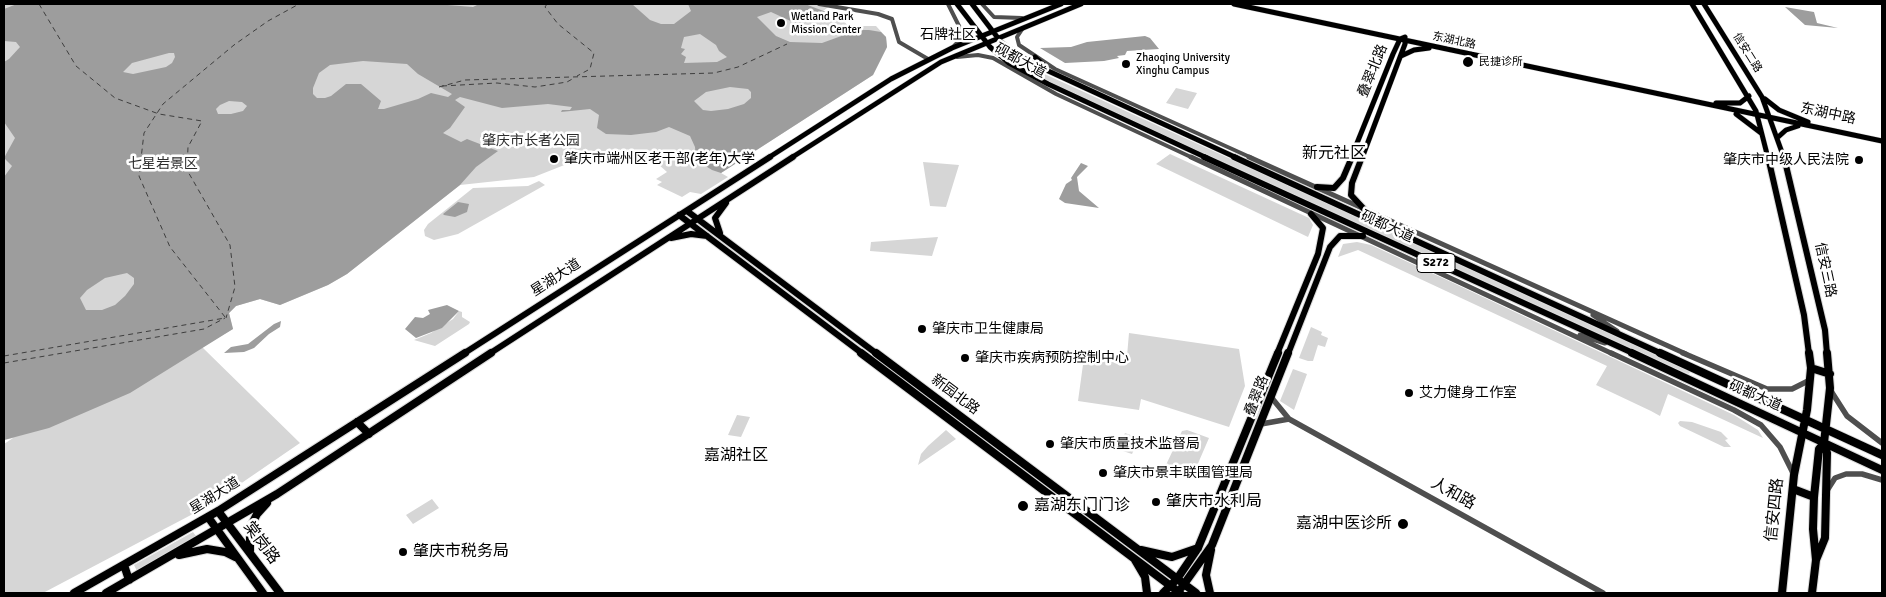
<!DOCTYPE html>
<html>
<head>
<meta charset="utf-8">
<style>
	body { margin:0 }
	#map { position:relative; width:1886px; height:597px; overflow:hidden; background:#fff; font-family:Signika,sans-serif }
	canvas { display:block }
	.frame { position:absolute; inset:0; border:5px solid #000; pointer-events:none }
</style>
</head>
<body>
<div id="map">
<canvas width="1886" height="597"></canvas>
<div class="frame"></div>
</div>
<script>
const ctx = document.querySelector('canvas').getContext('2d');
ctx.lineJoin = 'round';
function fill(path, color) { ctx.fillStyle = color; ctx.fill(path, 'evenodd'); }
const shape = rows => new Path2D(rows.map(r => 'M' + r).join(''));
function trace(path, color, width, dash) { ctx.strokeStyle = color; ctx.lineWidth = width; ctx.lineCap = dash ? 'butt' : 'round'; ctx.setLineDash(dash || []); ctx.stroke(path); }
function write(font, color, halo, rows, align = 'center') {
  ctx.font = font + ' Signika,"Noto Sans SC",sans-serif'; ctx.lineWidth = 5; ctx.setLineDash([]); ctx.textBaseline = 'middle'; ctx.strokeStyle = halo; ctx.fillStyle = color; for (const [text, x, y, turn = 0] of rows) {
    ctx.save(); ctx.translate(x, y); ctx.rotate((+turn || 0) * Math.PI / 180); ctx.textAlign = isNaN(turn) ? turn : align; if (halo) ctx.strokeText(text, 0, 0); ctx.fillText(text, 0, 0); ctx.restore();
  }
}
fill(shape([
	[4,4,832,4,822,12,840,16,848,26,876,26,886,37,887,47,873,75,721,173,728,177,701,194,690,192,682,197,657,185,662,182,656,179,667,172,658,164,639,156,616,154,577,160,534,177,460,185,347,274,328,285,280,305,260,299,236,306,229,313,233,329,202,347,300,443,208,506,43,593,4,593,4,444,13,438,4,440],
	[1027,66,1643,347,1690,372,1689,374,1641,355,1083,98,1043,79,1025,67],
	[1176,88,1197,93,1188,109,1166,103],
	[1170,154,1309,218,1313,225,1308,237,1156,164],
	[923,162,959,165,946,207,930,206],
	[539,181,545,185,458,234,434,240,425,236,424,230,428,224,473,188,528,186],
	[938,237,932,256,870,251,871,242],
	[1357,242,1371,245,1449,281,1734,415,1758,430,1763,438,1668,394,1660,416,1651,411,1596,385,1607,366,1358,250,1338,257,1343,244],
	[459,311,462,312,462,317,470,322,469,324,435,346,414,340,431,333,453,319],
	[1311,327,1322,332,1321,335,1328,338,1325,347,1318,345,1313,361,1308,361,1299,358],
	[1129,333,1239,349,1245,386,1229,427,1141,399,1139,410,1078,401,1085,350,1127,356],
	[1293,369,1307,374,1294,410,1280,401],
	[737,415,750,417,741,437,728,435],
	[1680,421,1692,422,1721,432,1728,439,1725,440,1731,447,1724,447,1680,426,1678,423],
	[946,430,956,439,918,465,921,454,928,446],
	[1187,430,1209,438,1193,475,1188,475,1165,467,1182,431],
	[1125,433,1139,438,1132,454,1117,449],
	[432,499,439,508,413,524,406,515],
	[193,532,196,536,137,571,134,565]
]), '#d6d6d6');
fill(shape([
	[17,4,435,4,473,7,479,4,632,4,650,20,661,24,674,24,691,11,688,4,805,4,842,18,795,23,771,12,757,17,776,36,790,42,822,43,858,30,869,30,881,32,886,37,887,47,873,75,721,173,712,170,696,160,695,147,690,136,669,127,656,132,631,135,606,134,597,128,599,115,590,109,561,112,562,110,570,110,572,107,548,104,502,108,460,97,455,100,465,107,450,128,443,133,461,142,467,139,498,151,476,167,460,185,347,274,328,285,280,305,260,299,236,306,229,313,233,329,130,393,49,428,4,440,4,177,12,166,4,158,15,138,4,122,4,62,9,59,20,47,16,42,4,41,4,9],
	[700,34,716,45,719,51,727,57,717,62,684,63,686,57,681,54,685,49,681,48,684,37],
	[169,53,174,53,175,57,172,63,166,67,133,74,123,72,132,63],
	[363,61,407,64,418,74,452,94,448,97,431,93,418,99,384,109,378,109,381,101,361,84,346,84,331,96,325,98,317,98,313,94,313,88,319,73,330,65],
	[730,87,748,89,751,92,751,98,744,104,728,109,711,111,703,110,694,101,706,92],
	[229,101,242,102,247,106,243,111,231,114,218,114,216,109,220,105],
	[127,273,134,278,134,284,125,296,115,305,102,310,86,310,80,298,87,290,105,278],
	[1785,7,1814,12,1817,23,1838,28,1805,25],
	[1145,36,1150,38,1159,49,1127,51,1125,55,1117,56,1119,58,1104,61,1065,63,1040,48,1071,47,1087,42],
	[1081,163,1088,166,1077,177,1079,191,1099,208,1065,203,1059,199,1066,184,1072,180,1071,178],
	[458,202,469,204,467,212,455,217,444,215,443,214],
	[447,305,459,311,442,328,416,338,405,329,415,317,423,318,430,314,428,310],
	[281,321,280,327,269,334,254,348,244,352,224,353,231,347,248,344,274,324]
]), '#9d9d9d');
trace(shape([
	[39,4,76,66,115,98,159,114,202,121,188,147,187,170,230,245,235,287,226,318],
	[547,4,545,7,558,24,594,53,590,69,577,76],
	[442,86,497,83,535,87,567,82,574,78],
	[439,87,465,80,714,73,738,67,787,44],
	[225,317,170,247,139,176,144,133,163,104,234,45,268,21,299,4],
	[4,356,225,318],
	[4,363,204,329,225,318]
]), '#3e3e3e', 1, [5, 4]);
const majorFar2 = shape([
	[957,4,990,47,1009,63,1048,84,1207,158],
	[972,4,1001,42,1031,63,1237,158],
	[1234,4,1882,141],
	[1692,4,1756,111,1768,158],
	[1704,4,1762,97,1784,158],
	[1401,56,1414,50,1429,48],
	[1035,57,1047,68],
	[1765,99,1779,110,1808,122],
	[1716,103,1740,103,1749,96],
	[1736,114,1761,133],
	[1777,138,1786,130,1798,126],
	[768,158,891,79,952,48,1061,4],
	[791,158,941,62,1081,4],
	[1351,158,1393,54,1400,39,1405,37,1405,44,1362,158]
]);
const majorFar1 = shape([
	[1204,157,1635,354],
	[1234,157,1662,354],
	[1362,157,1352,183,1351,195,1364,209],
	[1768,157,1804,315,1809,354],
	[1784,157,1825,330,1827,354],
	[1317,187,1334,188,1343,178,1352,157],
	[687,211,877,354],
	[679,215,863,354],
	[720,233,715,218,726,203],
	[671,238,691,234,707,236],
	[463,354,770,157],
	[489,354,793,157],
	[1277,354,1318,254,1323,228,1311,214],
	[1288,354,1330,247,1340,236,1363,236]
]);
const major = shape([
	[861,353,1180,593],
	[876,353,1196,593],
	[1632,353,1882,470],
	[1660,353,1882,455],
	[1811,368,1830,374],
	[357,422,369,434],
	[1793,489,1814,497],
	[218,511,280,593],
	[208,517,263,593],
	[1141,550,1172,557,1198,548],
	[250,551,250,528,257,514,267,503],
	[179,555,207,549,225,552,235,557],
	[1135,560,1145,577,1147,593],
	[1816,560,1825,538,1827,453,1824,443,1830,388,1827,353],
	[124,565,129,580],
	[1182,587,1212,545,1288,353],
	[74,593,218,511,465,353],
	[106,593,277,494,491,353],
	[1163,593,1177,579,1198,548,1278,353],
	[1210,593,1206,575,1211,550],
	[1782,593,1794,475,1807,410,1811,368,1809,353],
	[1812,593,1816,560,1813,529,1814,497,1819,449,1824,443]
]);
trace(majorFar2, '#dbdbdb', 6);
trace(majorFar1, '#dbdbdb', 8);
trace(major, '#dbdbdb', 10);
trace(shape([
	[819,4,878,14,892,19,899,42,928,59],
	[948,4,962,32,958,42,952,48],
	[982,4,994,17,1022,18],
	[1023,28,1017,37,1019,45,1055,69,1252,158],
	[957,57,978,55,993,58,1056,94,1193,158]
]), '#4f4f4f', 4);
trace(shape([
	[1191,157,1613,354],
	[1249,157,1686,354],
	[1593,315,1617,331],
	[1580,335,1605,343]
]), '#4f4f4f', 5);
trace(shape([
	[1611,353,1734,410,1761,425,1780,447,1794,475],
	[1683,353,1767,389,1792,389,1810,380],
	[1831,391,1847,416,1882,443],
	[1271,397,1289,419,1603,593],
	[1261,424,1289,419],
	[1828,489,1835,478,1846,474,1862,474,1882,480]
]), '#4f4f4f', 5.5);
trace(majorFar2, '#000', 5);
trace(majorFar1, '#000', 6);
trace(major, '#000', 8);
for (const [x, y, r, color] of [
	[781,23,5,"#000"],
	[1468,62,6,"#000"],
	[1126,64,5,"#000"],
	[554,159,5,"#000"],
	[1859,160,5,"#000"],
	[922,329,5,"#000"],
	[965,358,5,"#000"],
	[1409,393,5,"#000"],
	[1050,444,5,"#000"],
	[1103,473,5,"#000"],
	[1156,502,5,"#000"],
	[1023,506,6,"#000"],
	[1403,524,6,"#000"],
	[403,552,5,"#000"]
]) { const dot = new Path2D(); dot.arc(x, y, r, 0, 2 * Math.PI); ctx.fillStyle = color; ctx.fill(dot); trace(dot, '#fff', 2); }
write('11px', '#000', '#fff', [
	["Wetland Park",791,17],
	["Mission Center",791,30],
	["Zhaoqing University",1136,58],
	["Xinghu Campus",1136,71],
	["民捷诊所",1479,62]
], 'left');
write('11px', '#000', '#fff', [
	["东湖北路",1454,41,12],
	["信安二路",1747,53,58]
]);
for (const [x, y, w] of [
	[1436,263,38]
]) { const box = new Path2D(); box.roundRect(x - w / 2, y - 9.5, w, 19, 4); ctx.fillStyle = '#fff'; ctx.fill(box); trace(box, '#000', 1); }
write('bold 12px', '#000', null, [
	["S272",1436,263]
]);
write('14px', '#000', '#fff', [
	["石牌社区",948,35]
]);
write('14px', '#000', '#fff', [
	["砚都大道",1020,61,29],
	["叠翠北路",1373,71,-68],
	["东湖中路",1828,114,12],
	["砚都大道",1387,227,25],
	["信安三路",1825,270,78],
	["星湖大道",556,278,-33],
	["新园北路",955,395,37],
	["叠翠路",1257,396,-69],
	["砚都大道",1755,396,24],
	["星湖大道",215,496,-32]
]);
write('14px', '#2d2d2d', '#fff', [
	["肇庆市长者公园",531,141],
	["七星岩景区",163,164]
]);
write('14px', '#000', '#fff', [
	["肇庆市端州区老干部(老年)大学",564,159],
	["肇庆市中级人民法院",1849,160,"right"],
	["肇庆市卫生健康局",932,329],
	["肇庆市疾病预防控制中心",975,358],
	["艾力健身工作室",1419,393],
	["肇庆市质量技术监督局",1060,444],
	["肇庆市景丰联围管理局",1113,473]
], 'left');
write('16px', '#000', '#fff', [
	["新元社区",1334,154],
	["嘉湖社区",736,456]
]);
write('16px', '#000', '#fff', [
	["人和路",1453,494,29],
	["信安四路",1775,510,-84],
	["棠岗路",261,543,53]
]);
write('16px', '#000', '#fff', [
	["肇庆市水利局",1166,502],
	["嘉湖东门门诊",1034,506],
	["嘉湖中医诊所",1392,524,"right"],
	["肇庆市税务局",413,552]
], 'left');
</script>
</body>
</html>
